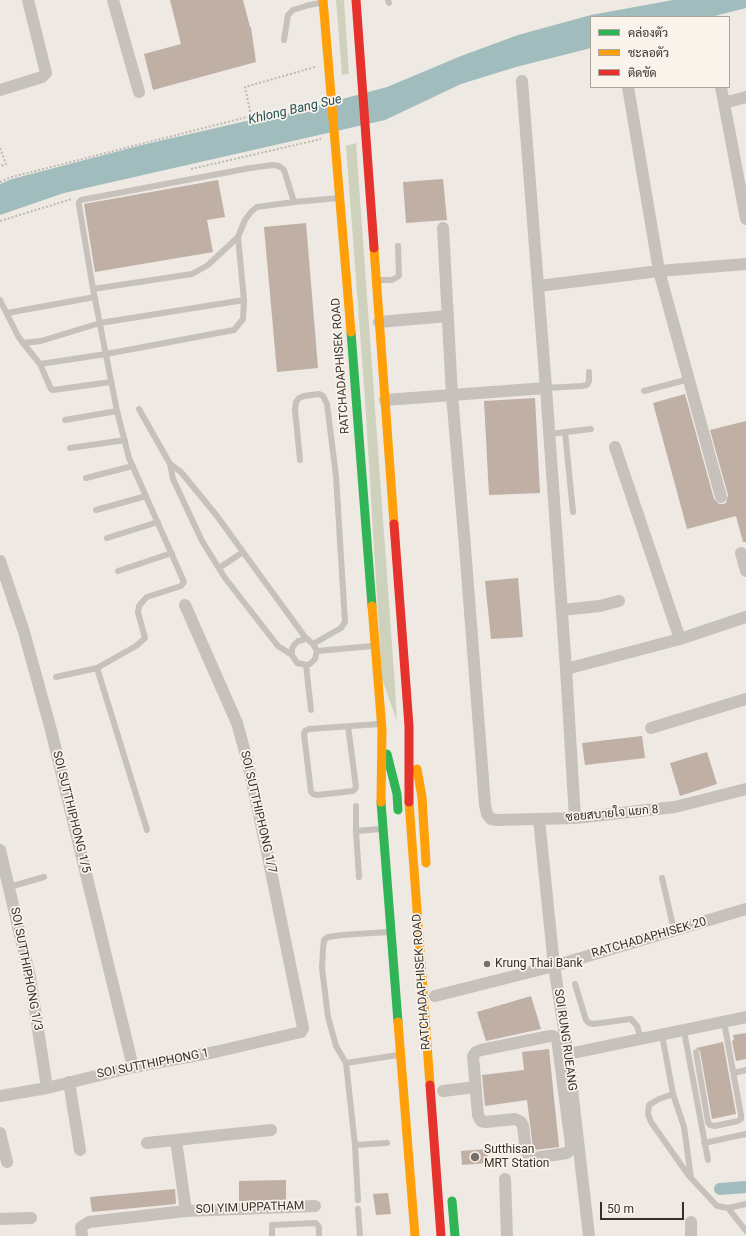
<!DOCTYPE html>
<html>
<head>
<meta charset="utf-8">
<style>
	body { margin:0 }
	#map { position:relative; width:746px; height:1236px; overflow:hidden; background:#eee9e2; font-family:Roboto,Sarabun,sans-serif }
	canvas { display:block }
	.legend { position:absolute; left:590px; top:16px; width:140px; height:72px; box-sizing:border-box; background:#f9f3eb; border:1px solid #aba59e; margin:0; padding:5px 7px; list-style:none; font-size:12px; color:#372f2a }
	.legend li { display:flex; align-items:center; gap:8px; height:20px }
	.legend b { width:20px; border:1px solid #aba59e }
	.scale { position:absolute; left:600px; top:1202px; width:84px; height:18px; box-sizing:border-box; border:2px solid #372f2a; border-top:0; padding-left:5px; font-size:12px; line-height:14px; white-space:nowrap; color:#372f2a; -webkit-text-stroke:3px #f9f3eb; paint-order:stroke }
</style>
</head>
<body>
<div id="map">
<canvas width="746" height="1236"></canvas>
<ul class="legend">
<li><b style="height:5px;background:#30b455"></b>คล่องตัว</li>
<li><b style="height:5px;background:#ff9f0a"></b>ชะลอตัว</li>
<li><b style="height:5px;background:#e5322d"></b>ติดขัด</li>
</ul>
<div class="scale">50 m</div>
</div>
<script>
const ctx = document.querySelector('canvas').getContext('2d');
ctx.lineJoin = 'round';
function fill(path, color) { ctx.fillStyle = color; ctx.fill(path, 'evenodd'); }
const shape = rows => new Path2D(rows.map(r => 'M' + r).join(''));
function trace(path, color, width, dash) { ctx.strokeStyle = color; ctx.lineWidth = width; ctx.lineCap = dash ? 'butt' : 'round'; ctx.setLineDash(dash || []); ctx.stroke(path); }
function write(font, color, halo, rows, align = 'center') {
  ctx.font = font + ' Roboto,Sarabun,sans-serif'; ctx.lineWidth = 3.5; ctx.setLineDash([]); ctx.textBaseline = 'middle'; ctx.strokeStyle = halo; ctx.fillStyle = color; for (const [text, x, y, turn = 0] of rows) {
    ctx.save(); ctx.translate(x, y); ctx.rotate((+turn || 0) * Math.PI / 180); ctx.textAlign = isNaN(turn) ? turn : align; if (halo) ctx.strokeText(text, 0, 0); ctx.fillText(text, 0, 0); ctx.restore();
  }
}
fill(shape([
	[336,0,344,0,349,74,342,75],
	[356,143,395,687,397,721,382,679,365,399,346,146]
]), '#ced2bd');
fill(shape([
	[673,0,746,0,746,8,711,17,591,17,591,48,516,67,461,84,385,120,64,193,0,215,0,184,12,179,142,145,259,118,275,117,387,87,461,56,518,35,591,15]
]), '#a0bcbd');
trace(shape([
	[720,1189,746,1187]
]), '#a0bcbd', 12);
fill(shape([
	[170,0,243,0,250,27,251,27,256,62,153,90,144,54,181,44],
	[443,179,447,220,406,223,403,182],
	[218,180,225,217,207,220,213,252,95,272,84,204],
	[306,223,318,368,277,372,264,227],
	[685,394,714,499,719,504,723,504,726,503,728,495,710,430,746,421,746,542,743,542,736,516,687,529,653,403],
	[535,398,540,493,489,495,484,401],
	[518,578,523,637,491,639,485,581],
	[642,736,645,758,585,765,582,743],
	[707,752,717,784,680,796,670,763],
	[531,996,541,1029,486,1041,477,1012],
	[746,1033,746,1059,736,1061,732,1041,734,1040,733,1035],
	[723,1042,736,1114,712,1119,700,1051,696,1048],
	[549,1049,559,1147,535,1150,533,1149,527,1100,485,1106,482,1075,524,1070,522,1052],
	[487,1149,488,1163,462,1165,461,1151],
	[286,1180,286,1200,239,1201,239,1181],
	[175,1189,176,1204,92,1212,90,1197],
	[388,1193,391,1214,376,1215,373,1194]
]), '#c0afa5');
trace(shape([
	[0,148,6,164,0,166],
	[191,169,321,139],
	[0,182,12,177,251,116,245,87,315,67],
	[0,221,72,199]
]), '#bfb9b4', 2, [2, 2]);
trace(shape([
	[388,0,389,3],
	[284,40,288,15,293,10,309,5,320,3],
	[294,202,284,170,279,166,273,165,250,168,81,200,79,202,79,205,93,289,192,274,208,265,238,237,245,220,251,212,257,207,294,202,339,198],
	[378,280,392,280,399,276,398,246],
	[93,289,117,411,129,458,184,582,181,586,147,597,144,600,139,606,138,612,145,638,136,646,97,668],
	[0,300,18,336,23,343,41,341,100,323,244,300],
	[7,313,95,297],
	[23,343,40,364,106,354,234,330,243,319,244,300,238,237],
	[40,364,51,389,53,390,111,382],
	[546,388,582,386,587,385,589,381,589,372],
	[644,391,689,379],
	[139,409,170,464,173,479,202,541,225,578,278,646,292,655],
	[65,420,117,411],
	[565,432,573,512],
	[549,434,591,429],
	[70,448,125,440],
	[300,460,295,410,296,402,299,398,304,396,319,394,323,396,327,404,336,476,345,622,341,628,313,644],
	[170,464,181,472,217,516,243,552],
	[86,478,133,466],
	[96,510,146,496],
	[107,538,158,522],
	[219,568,243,552,305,637],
	[118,571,172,553],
	[305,637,313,644,317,651,315,659,310,664,306,665,297,663,292,655,292,649,294,645,298,641,303,640,305,637],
	[317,651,373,646],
	[306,665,311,710],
	[56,677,97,668,147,830],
	[348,726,356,787,355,789,353,791,317,795,313,794,311,792,304,734,305,731,309,729,379,724],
	[356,806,356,831],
	[359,877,356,831,381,829],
	[662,878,674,930],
	[9,887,44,877],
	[575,984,586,1020,589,1023,593,1024,631,1019,637,1026,641,1039],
	[684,1031,708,1160],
	[662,1035,673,1094,684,1127,691,1178,717,1206,728,1208,746,1231],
	[696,1052,708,1122,710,1125,715,1126,738,1121,741,1119,741,1115,724,1022],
	[346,1063,336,1046,328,1017,322,968,323,949,324,940,328,937,342,935,388,932],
	[734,1073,746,1070],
	[673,1094,659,1099,649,1105,648,1114,651,1122,689,1176],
	[704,1143,746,1134],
	[355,1145,387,1143],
	[358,1200,355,1145,346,1063,398,1055],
	[728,1208,746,1204],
	[358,1209,360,1236],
	[272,1236,272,1225,316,1223,319,1227,319,1236]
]), '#c6c1bb', 6);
trace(shape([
	[113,0,139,92],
	[522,81,546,388,566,669,575,818],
	[628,87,659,271,721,497],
	[721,87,746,219],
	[0,90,42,77,46,73,28,0],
	[724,103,746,97],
	[443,228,452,395,465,547,485,805,487,814,491,819,498,820,575,818,675,807,746,789],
	[538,286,659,271,746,264],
	[379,322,448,316],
	[385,400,546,388],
	[615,447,680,639],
	[741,553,746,571],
	[0,561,24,632,51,730,133,1067],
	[562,610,600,606,619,601],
	[566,669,680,639,746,617],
	[651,728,746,699],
	[539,819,554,966,568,1054,589,1236],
	[0,850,30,977,47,1088],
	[435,996,554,966,746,909],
	[550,1036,553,1036,557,1038,571,1145,570,1150,567,1153,534,1158,529,1156,526,1151,523,1126,521,1122,515,1119,486,1122,481,1121,478,1115,473,1056,476,1052,481,1050,550,1036],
	[568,1054,746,1017],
	[69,1082,80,1150],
	[443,1091,476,1087],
	[0,1096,47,1088,133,1067,215,1052,301,1032,303,1028,266,847,247,759,237,723,185,605],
	[0,1133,7,1162],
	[176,1140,186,1211],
	[147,1143,271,1130],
	[505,1179,507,1236],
	[0,1219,31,1218],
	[691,1222,691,1236],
	[82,1236,81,1227,89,1222,186,1211,315,1206]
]), '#c6c1bb', 12);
trace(shape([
	[351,332,372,606],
	[387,754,397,794,398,810],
	[381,802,398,1022],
	[452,1201,455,1236]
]), '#30b455', 9);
trace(shape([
	[323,0,351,332],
	[374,248,394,524],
	[372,606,382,730,381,802],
	[417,769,422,797,426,863],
	[409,802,430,1085],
	[398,1022,415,1236]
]), '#ff9f0a', 9);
trace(shape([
	[356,0,374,248],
	[394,524,409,726,409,802],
	[430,1085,441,1236]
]), '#e5322d', 9);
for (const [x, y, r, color] of [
	[487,964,4,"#77706a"],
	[475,1157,5,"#77706a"]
]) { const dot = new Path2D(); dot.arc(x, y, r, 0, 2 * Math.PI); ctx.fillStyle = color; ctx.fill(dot); trace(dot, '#f9f3eb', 1.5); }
write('12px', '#372f2a', '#f9f3eb', [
	["RATCHADAPHISEK ROAD",341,366,-94],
	["SOI SUTTHIPHONG 1/5",71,812,76],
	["SOI SUTTHIPHONG 1/7",258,812,77],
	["ซอยสบายใจ แยก 8",612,814,-5],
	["RATCHADAPHISEK 20",649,938,-16],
	["SOI SUTTHIPHONG 1/3",26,969,79],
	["RATCHADAPHISEK ROAD",422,982,-94],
	["SOI RUNG RUEANG",565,1040,82],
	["SOI SUTTHIPHONG 1",153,1064,-11],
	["SOI YIM UPPATHAM",250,1208,-2]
]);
write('12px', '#372f2a', '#f9f3eb', [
	["Krung Thai Bank",495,964],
	["Sutthisan",484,1150],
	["MRT Station",484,1164]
], 'left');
write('italic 13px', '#215057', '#f9f3eb', [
	["Khlong Bang Sue",295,110,-13]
]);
</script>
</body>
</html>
